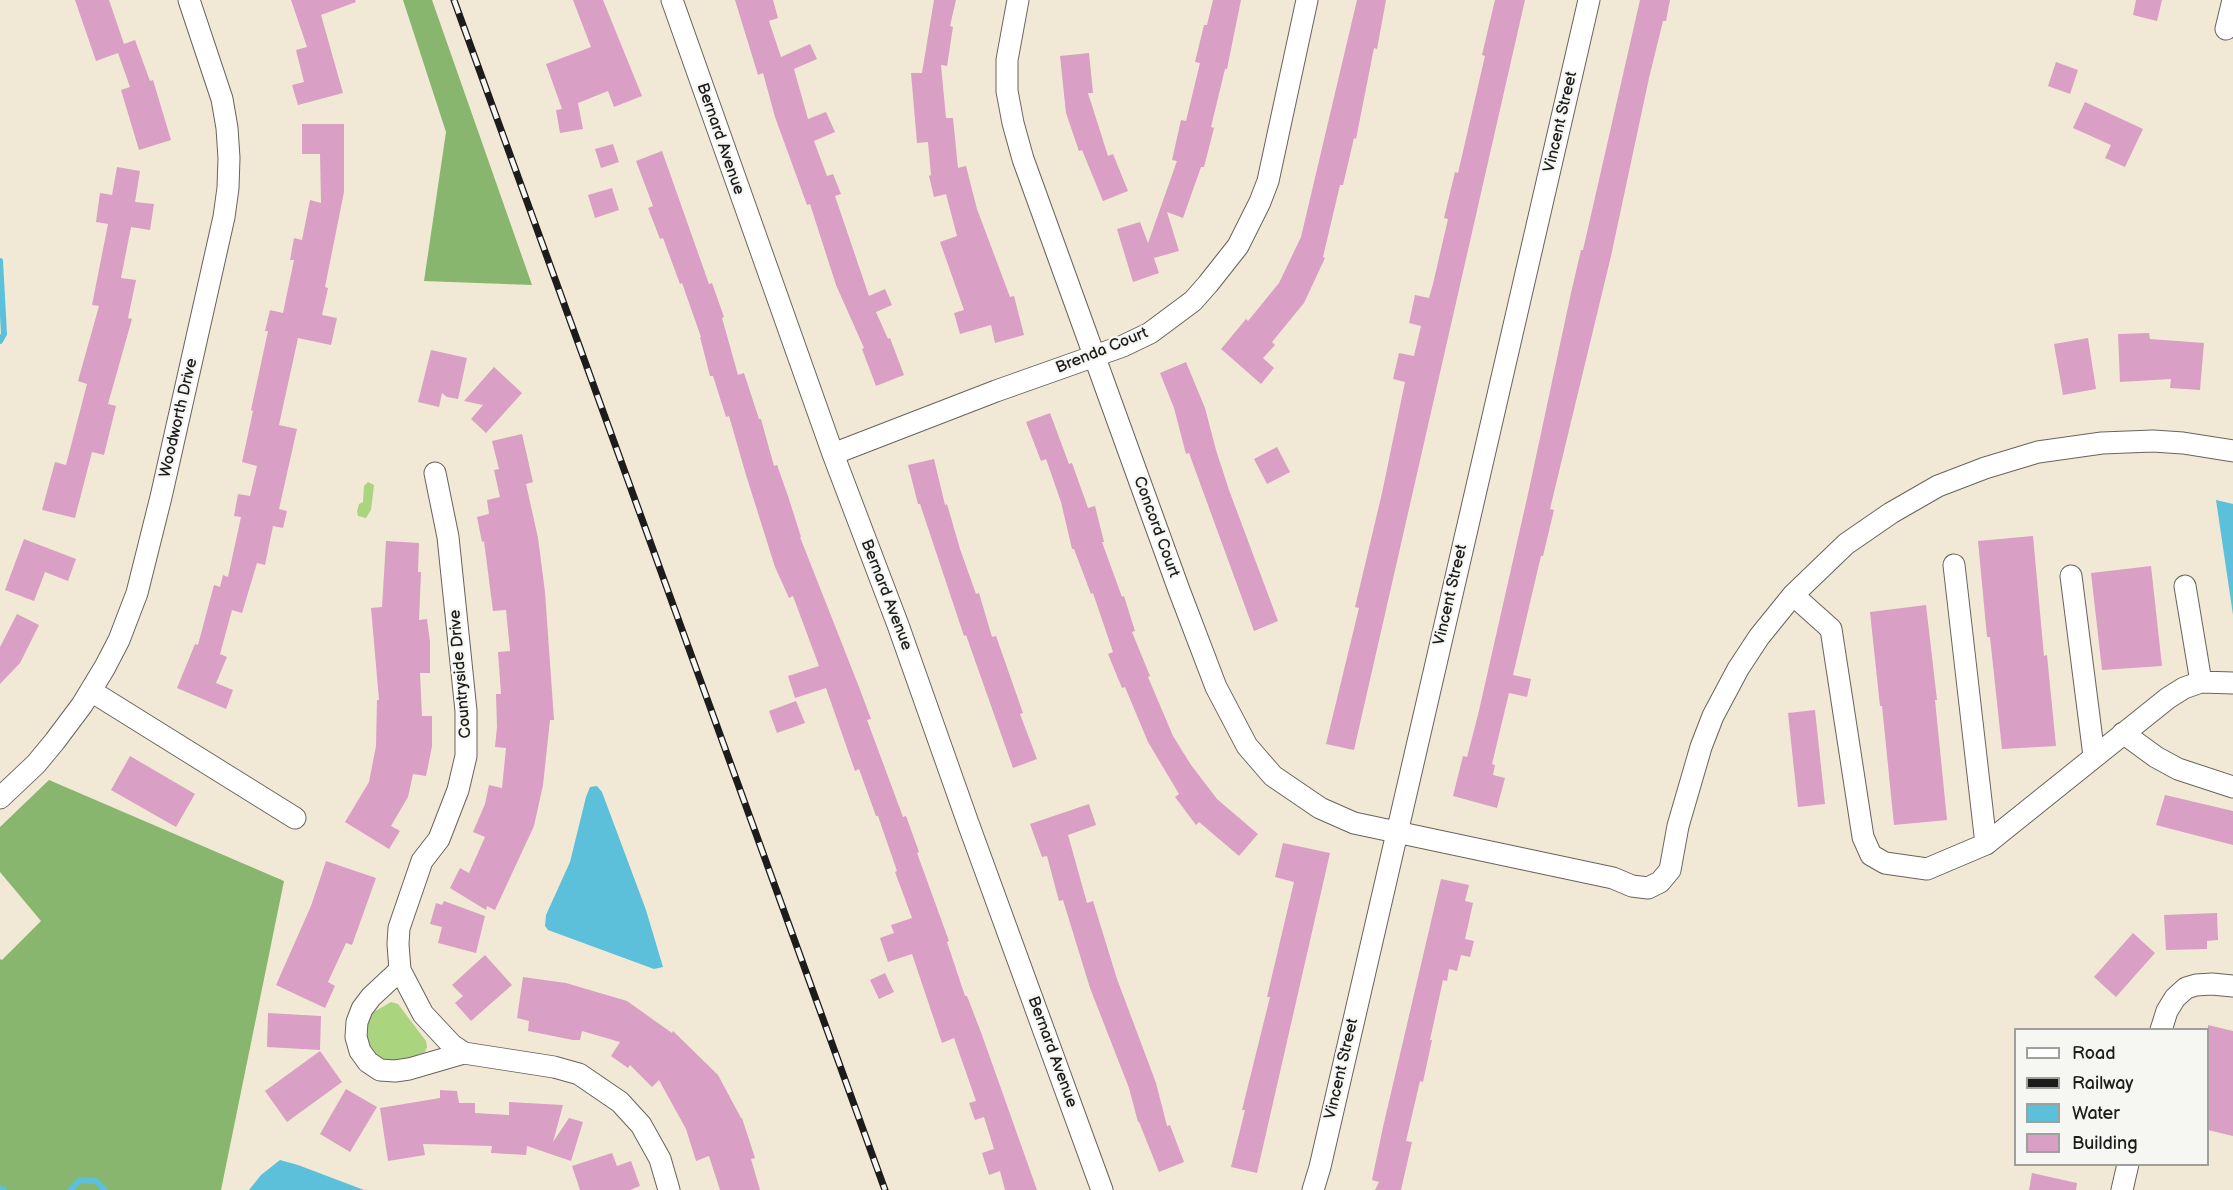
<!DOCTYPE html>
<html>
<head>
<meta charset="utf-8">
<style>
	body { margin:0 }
	#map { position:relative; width:2233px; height:1190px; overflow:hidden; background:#f1e9d5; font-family:"Balsamiq Sans",sans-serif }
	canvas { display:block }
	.legend { position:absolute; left:2014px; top:1028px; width:195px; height:138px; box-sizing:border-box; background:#f6f6f2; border:2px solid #9f9f9c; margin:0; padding:8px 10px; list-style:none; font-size:18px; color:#1c1c1c }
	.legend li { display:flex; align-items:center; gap:12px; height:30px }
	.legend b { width:30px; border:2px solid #9f9f9c }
</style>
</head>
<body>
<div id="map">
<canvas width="2233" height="1190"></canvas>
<ul class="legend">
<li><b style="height:8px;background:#fff"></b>Road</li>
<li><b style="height:8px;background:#1c1c1c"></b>Railway</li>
<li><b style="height:16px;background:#5cc0db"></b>Water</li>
<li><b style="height:16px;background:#d99fc4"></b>Building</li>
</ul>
</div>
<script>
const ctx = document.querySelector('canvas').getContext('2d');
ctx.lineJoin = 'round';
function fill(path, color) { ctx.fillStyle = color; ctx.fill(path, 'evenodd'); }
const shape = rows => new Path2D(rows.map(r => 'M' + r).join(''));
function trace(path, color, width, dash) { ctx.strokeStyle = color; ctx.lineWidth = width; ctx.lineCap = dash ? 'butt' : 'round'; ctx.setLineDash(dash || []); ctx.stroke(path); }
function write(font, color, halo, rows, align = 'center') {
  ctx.font = font + ' "Balsamiq Sans",sans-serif'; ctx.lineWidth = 4.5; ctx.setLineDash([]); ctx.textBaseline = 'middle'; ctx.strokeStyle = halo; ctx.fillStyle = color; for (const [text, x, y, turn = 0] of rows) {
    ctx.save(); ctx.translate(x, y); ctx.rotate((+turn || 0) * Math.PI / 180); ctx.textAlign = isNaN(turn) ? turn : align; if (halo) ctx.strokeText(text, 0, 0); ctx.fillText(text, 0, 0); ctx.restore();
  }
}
fill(shape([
	[368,482,374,485,371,510,366,518,358,516,357,511,359,504,363,502,364,486],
	[391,1002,398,1004,426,1041,427,1047,425,1052,397,1063,379,1058,372,1052,367,1041,367,1026,372,1013]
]), '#abd47f');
fill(shape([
	[403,0,432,0,532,285,424,281,446,132],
	[49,780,284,881,221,1190,0,1190,0,959,2,960,41,921,0,872,0,827]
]), '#88b66e');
fill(shape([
	[2216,500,2233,504,2233,615],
	[597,786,602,792,646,910,663,967,654,969,548,930,545,926,546,915,570,862,586,797,590,787],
	[280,1160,298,1165,364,1190,249,1190,261,1175]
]), '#5cc0db');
trace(shape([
	[0,261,4,334,0,341],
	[0,1188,4,1190],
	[70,1190,80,1180,96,1181,105,1190]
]), '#5cc0db', 6);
fill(shape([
	[75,0,109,0,124,44,135,40,150,81,153,80,171,140,139,150,121,90,130,87,118,53,96,61],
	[291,0,355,0,356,2,321,15,343,93,298,105,292,85,304,82,296,50,307,47],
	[573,0,603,0,642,96,614,107,608,91,578,103,583,129,560,133,556,110,562,109,546,64,591,47],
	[735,0,773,0,778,18,769,21,781,57,810,44,817,59,794,69,808,119,826,112,835,132,814,141,827,176,833,174,841,194,835,196,869,296,885,289,892,305,876,312,888,339,890,338,904,375,876,386,862,349,864,348,836,285,810,204,807,205,775,117,763,73,758,75],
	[934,0,956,0,950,26,953,27,947,66,941,65,946,118,953,118,958,168,966,166,977,209,1010,297,1014,296,1024,335,995,343,991,325,960,334,954,313,964,310,940,242,957,236,946,194,934,197,929,176,931,175,928,142,917,143,911,73,922,73],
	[1213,0,1241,0,1227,69,1225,69,1211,127,1214,128,1204,167,1201,167,1183,218,1167,212,1179,251,1154,258,1159,273,1133,282,1117,229,1140,222,1148,243,1177,161,1172,160,1181,120,1186,121,1200,63,1195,62,1204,25,1207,25],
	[1357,0,1386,0,1377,49,1374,48,1356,139,1354,138,1343,185,1340,185,1323,257,1325,258,1304,303,1272,342,1275,345,1263,358,1274,368,1261,384,1221,349,1246,319,1248,321,1279,283,1301,237],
	[1495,0,1525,0,1354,750,1326,744,1359,608,1355,607,1382,493,1405,382,1393,379,1399,353,1414,356,1421,326,1409,323,1415,295,1429,298,1433,284,1448,219,1444,218,1455,172,1458,173,1485,56,1482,55],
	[1640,0,1670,0,1666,21,1663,21,1649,78,1611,256,1550,509,1554,510,1543,556,1541,556,1513,675,1531,679,1527,697,1509,693,1492,764,1495,765,1493,775,1505,778,1497,808,1453,796,1463,756,1467,757,1478,715,1528,494,1571,293,1581,250,1583,250],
	[2136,0,2162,0,2157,21,2133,15],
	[1089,53,1093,93,1088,93,1108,156,1113,154,1128,191,1103,201,1082,150,1079,151,1066,113,1060,56],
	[2056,62,2078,70,2070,94,2048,86],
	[2085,102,2143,129,2125,167,2105,158,2111,145,2073,128],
	[302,124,344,124,344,192,325,287,328,288,322,315,337,318,331,345,298,338,279,425,297,429,279,509,287,511,283,528,273,526,265,565,257,563,242,613,232,610,220,654,227,657,216,683,233,690,226,709,177,688,195,644,198,645,214,585,220,587,223,575,228,577,241,517,234,516,238,494,250,496,257,466,242,462,253,411,251,410,268,331,265,331,270,310,283,313,294,260,290,260,294,238,302,240,310,200,321,203,320,154,302,154],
	[613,144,619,162,601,168,595,149],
	[662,151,709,284,712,283,724,317,722,318,738,375,744,373,759,419,761,419,774,466,777,465,788,496,801,537,800,537,859,687,871,719,867,720,903,817,906,816,919,852,917,853,949,941,947,942,965,996,967,996,982,1035,1037,1190,1005,1190,1000,1171,989,1175,982,1153,994,1149,984,1117,975,1120,969,1103,976,1101,954,1038,942,1043,912,954,888,962,880,938,894,933,891,925,912,918,895,872,897,871,878,816,876,816,859,769,855,771,826,688,795,698,788,676,819,666,793,596,789,598,775,567,746,475,729,416,726,417,713,376,710,376,700,337,701,337,682,283,680,284,663,238,660,239,648,208,653,206,636,161],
	[117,167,140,171,135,202,154,204,150,230,131,227,121,278,136,280,128,318,132,319,108,404,116,406,104,455,92,452,75,518,42,510,55,462,66,465,87,384,78,381,99,306,92,305,108,224,96,222,100,193,112,195],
	[612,188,619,210,595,218,588,195],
	[2149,333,2150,339,2204,343,2200,390,2170,388,2171,379,2120,382,2118,334],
	[2088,338,2096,389,2063,395,2054,344],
	[431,350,467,358,458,399,447,397,442,393,439,407,418,402],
	[1186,362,1205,408,1216,450,1229,490,1278,621,1254,631,1189,453,1186,454,1174,408,1160,373],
	[494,367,522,393,486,433,471,419,483,405,464,401],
	[1050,413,1069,464,1072,463,1088,508,1095,506,1104,542,1102,542,1122,597,1124,596,1135,631,1132,632,1150,676,1148,677,1173,736,1191,765,1217,799,1258,834,1239,856,1199,822,1196,825,1175,797,1179,794,1148,742,1125,687,1122,688,1108,654,1113,652,1093,593,1091,594,1074,549,1072,549,1061,502,1046,459,1041,461,1026,422],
	[522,434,533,482,526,484,538,538,545,592,554,720,550,720,543,785,534,826,495,910,487,906,486,910,450,888,460,868,469,873,485,837,473,832,485,804,489,785,502,788,506,748,495,747,497,727,496,694,501,694,498,652,510,651,506,610,493,611,484,541,482,542,477,517,489,514,487,500,500,497,494,470,499,469,492,441],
	[1277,447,1290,472,1267,484,1254,459],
	[934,459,945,505,947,504,960,549,976,594,979,593,992,637,996,636,1023,713,1020,714,1037,759,1013,768,966,635,964,636,920,504,918,504,908,465],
	[2033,536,2044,656,2047,655,2056,746,2002,749,1990,637,1987,637,1978,541],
	[24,539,76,559,68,581,45,572,34,601,5,590],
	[386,541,419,543,418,572,421,572,419,620,427,619,430,642,430,673,420,673,422,716,432,716,432,746,426,776,413,774,408,797,391,826,400,831,389,849,345,822,369,782,376,746,377,700,379,700,371,608,382,607],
	[2151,566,2162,666,2102,670,2091,573],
	[1926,605,1937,700,1935,700,1947,820,1894,825,1882,706,1880,706,1870,612],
	[17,614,39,625,20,663,0,684,0,647],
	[796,701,805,723,777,733,769,711],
	[1815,710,1825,804,1798,807,1788,713],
	[130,756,195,794,176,827,111,790],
	[2165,795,2233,811,2233,845,2156,825],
	[1089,804,1096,825,1068,835,1087,903,1093,901,1117,979,1156,1083,1167,1126,1170,1125,1184,1162,1159,1172,1139,1122,1138,1122,1129,1088,1090,988,1063,900,1059,901,1047,856,1042,857,1030,824],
	[1283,843,1330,853,1257,1173,1231,1167,1245,1110,1242,1110,1270,997,1267,997,1294,882,1275,877],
	[326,861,376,878,352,945,346,943,328,982,335,986,325,1008,276,985,311,906],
	[1441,879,1469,885,1465,901,1473,903,1465,939,1474,941,1470,957,1461,955,1457,971,1449,969,1447,981,1443,980,1430,1040,1432,1040,1423,1082,1420,1081,1406,1141,1412,1142,1401,1190,1375,1190,1379,1182,1372,1180,1383,1127],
	[444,901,485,916,476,953,438,943,442,927,430,924,436,903,442,905],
	[2217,913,2218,940,2207,941,2207,949,2166,950,2164,915],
	[2133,933,2155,953,2116,997,2094,977],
	[485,955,512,985,471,1021,455,1003,463,996,452,985],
	[885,973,894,992,879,999,870,980],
	[523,977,566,983,627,1001,672,1033,673,1031,718,1075,741,1118,742,1118,755,1158,751,1159,760,1190,720,1190,709,1156,696,1161,686,1129,659,1080,652,1087,630,1065,628,1068,611,1056,620,1042,582,1031,580,1040,573,1040,528,1031,529,1021,517,1018],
	[268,1013,321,1016,320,1050,267,1047],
	[2208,1025,2233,1031,2233,1136,2208,1130],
	[320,1051,342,1082,287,1122,265,1091],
	[346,1089,377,1107,350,1152,320,1134],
	[440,1090,457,1091,459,1103,475,1103,475,1113,509,1115,509,1102,563,1105,553,1142,569,1118,583,1122,571,1161,527,1146,526,1155,491,1153,492,1146,423,1144,425,1155,388,1161,380,1108,440,1098],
	[612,1153,617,1166,631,1161,640,1186,630,1190,580,1190,572,1166],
	[2032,1173,2077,1183,2076,1190,2029,1190]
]), '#d99fc4');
const minor = shape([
	[672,0,833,454,898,625,968,823,1102,1190],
	[1018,0,1007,60,1007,91,1013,123,1023,159,1179,590,1216,687,1247,746,1273,776,1320,808,1354,823,1613,878,1632,886,1648,888,1660,882,1670,870,1678,826,1701,747,1713,716,1738,669,1759,637,1793,595,1846,544,1891,513,1938,486,1985,468,2038,452,2102,443,2153,441,2183,443,2233,451],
	[2226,29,2233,0],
	[833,454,996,391,1123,346,1150,333,1193,301,1208,284,1238,246,1260,202,1268,181,1307,0],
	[435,473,448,537,466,711,466,756,458,790,439,839,422,861,399,928,398,944,400,970,423,1014,452,1045,464,1053,554,1067,579,1074,620,1102,641,1125,660,1159,669,1190],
	[1954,565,1986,844],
	[2071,576,2094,756],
	[2185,586,2201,682],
	[1793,595,1831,629,1863,837,1871,855,1885,863,1927,869,1986,844,2168,698,2184,688,2201,682,2233,683],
	[91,691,295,818],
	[2123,733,2156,757,2178,769,2233,787],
	[0,798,36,764,55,741,82,705,105,667,119,640,137,593,161,497,224,217,228,188,229,158,227,128,222,99,189,0],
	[400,970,371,997,362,1009,357,1022,356,1037,360,1051,368,1062,380,1070,395,1071,409,1069,464,1053],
	[2161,1030,2167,1011,2175,998,2186,988,2196,985,2212,984,2233,986],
	[1313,1190,1320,1167,1589,0],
	[2122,1190,2128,1164]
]);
trace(minor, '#67645d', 23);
trace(minor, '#fff', 21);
const rail = shape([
	[454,0,885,1190]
]);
trace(rail, '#1c1c1c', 7);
trace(rail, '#f6f6f2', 4.5, [14]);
write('16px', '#1c1c1c', '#f6f6f2', [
	["Vincent Street",1561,122,-77],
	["Bernard Avenue",720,139,71],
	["Brenda Court",1102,351,-22],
	["Woodworth Drive",179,418,-77],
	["Concord Court",1156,527,70],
	["Bernard Avenue",886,595,69],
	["Vincent Street",1451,595,-77],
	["Countryside Drive",461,674,-95],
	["Bernard Avenue",1052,1052,70],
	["Vincent Street",1342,1069,-77]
]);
</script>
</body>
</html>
